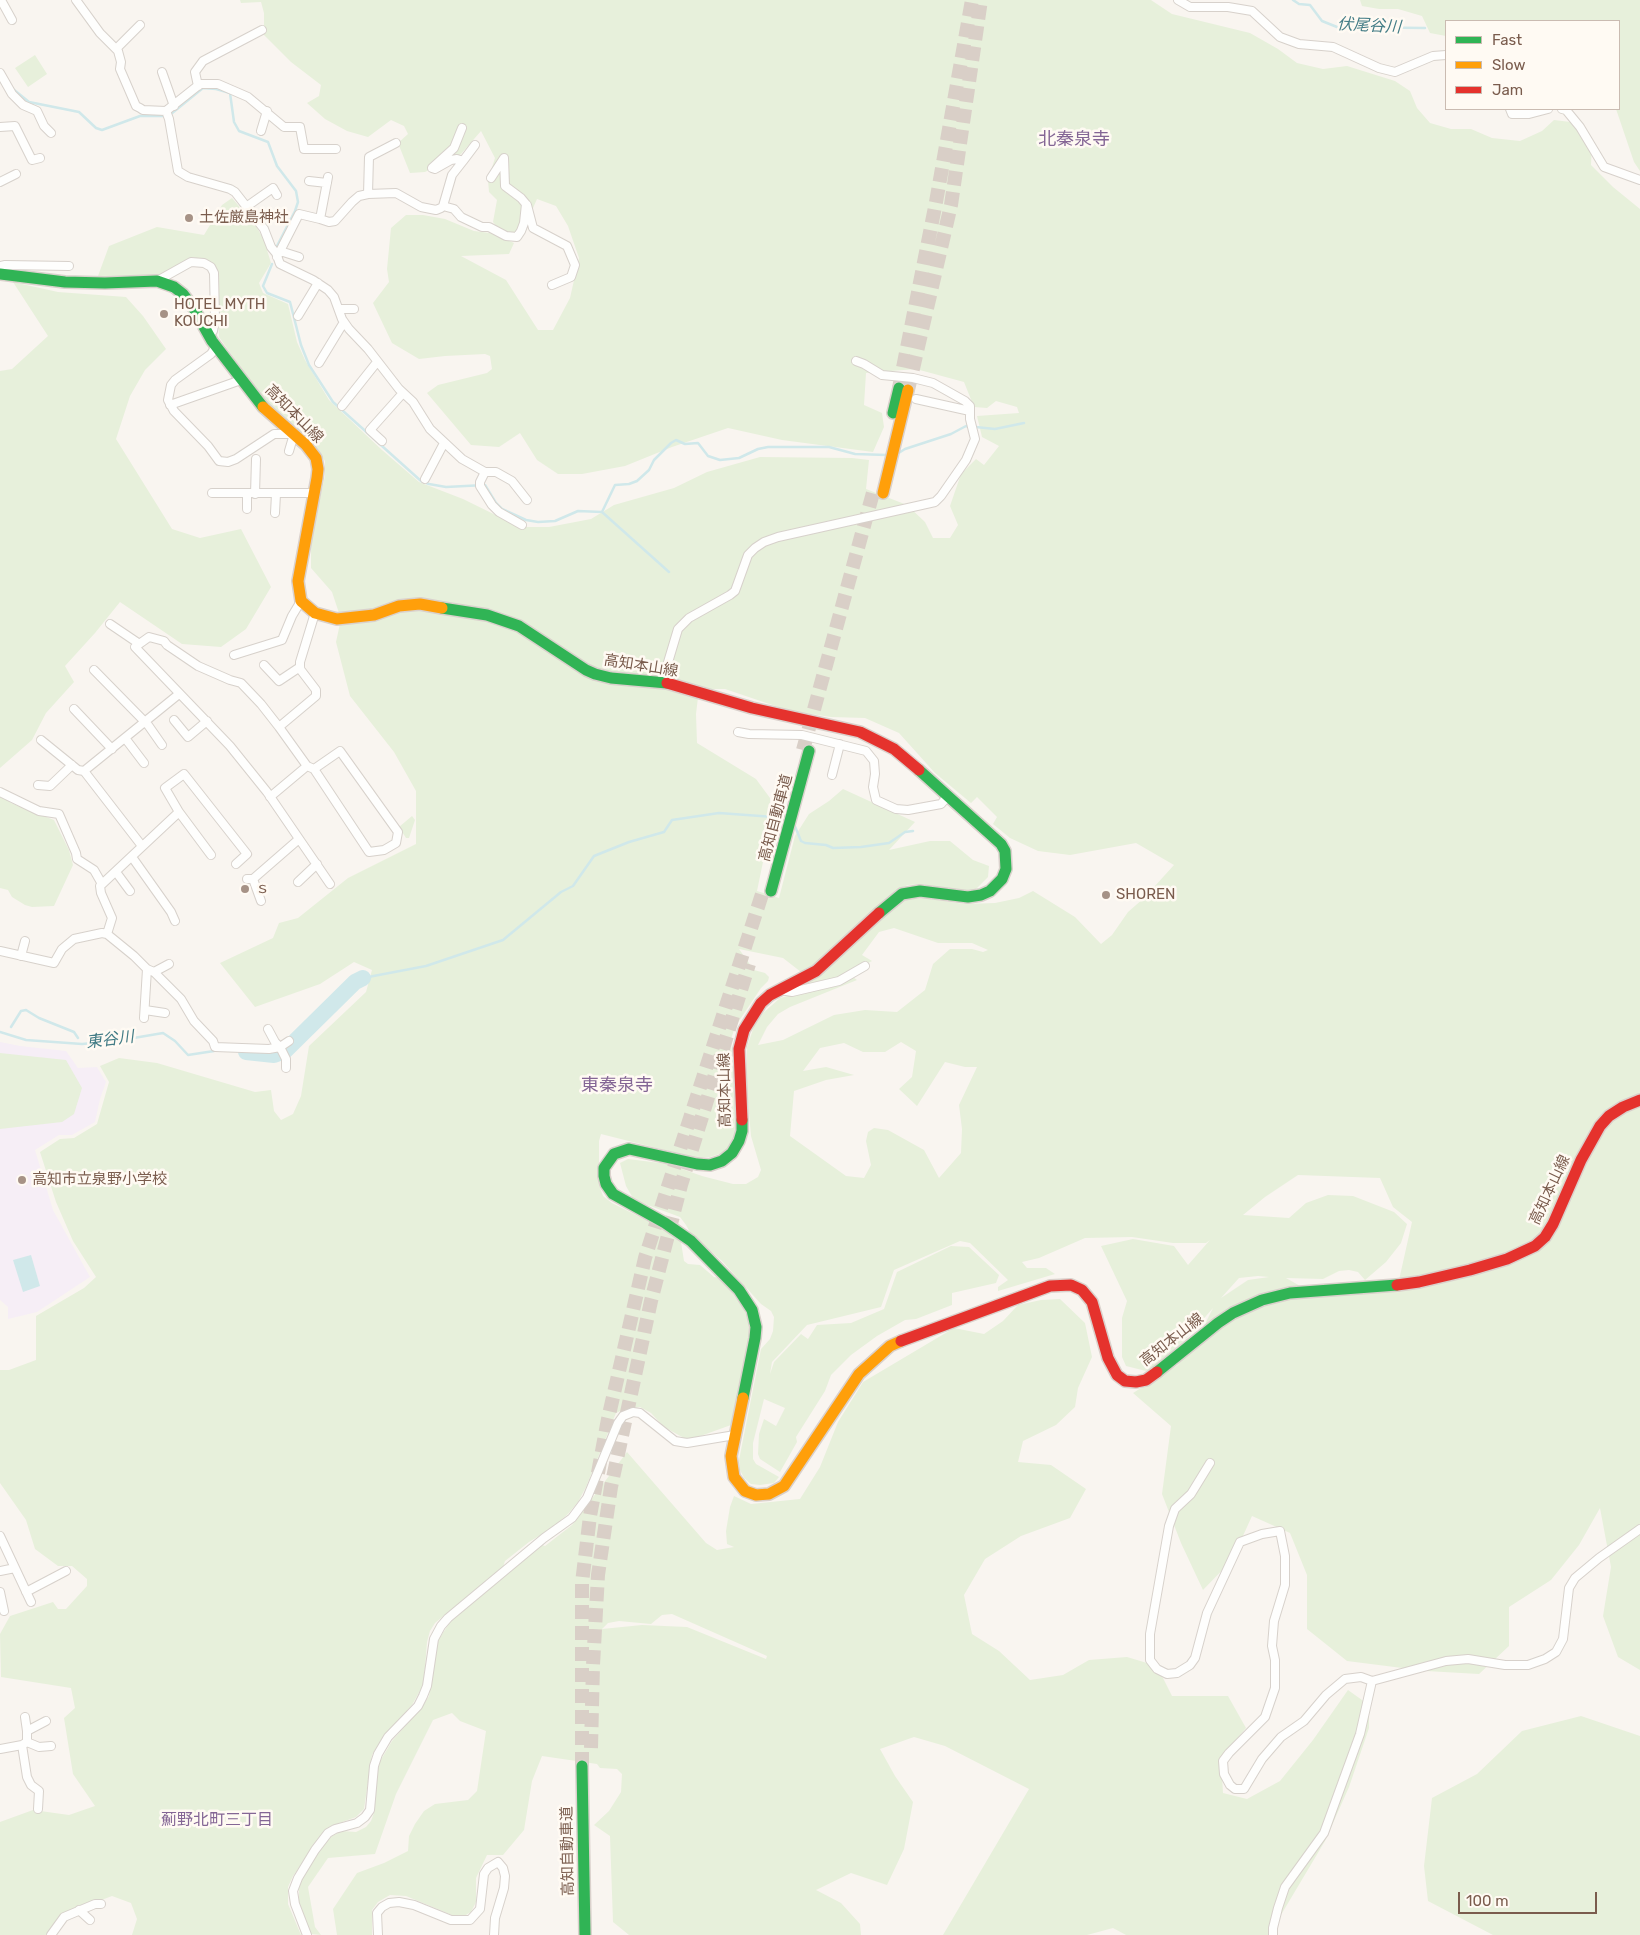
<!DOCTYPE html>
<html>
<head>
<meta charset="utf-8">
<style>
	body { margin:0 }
	#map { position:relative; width:1640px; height:1935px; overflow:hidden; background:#f9f5f0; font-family:Rubik,sans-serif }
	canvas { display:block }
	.legend { position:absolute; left:1445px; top:20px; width:175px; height:90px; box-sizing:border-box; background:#fffaf3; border:1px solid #cabbb1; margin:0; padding:6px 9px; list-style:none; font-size:15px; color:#7a5c4d }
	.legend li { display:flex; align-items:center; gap:10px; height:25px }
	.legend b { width:25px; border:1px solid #cabbb1 }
	.scale { position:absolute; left:1458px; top:1892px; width:139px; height:22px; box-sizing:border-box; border:2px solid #7a5c4d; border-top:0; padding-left:6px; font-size:15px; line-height:18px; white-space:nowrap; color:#7a5c4d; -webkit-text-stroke:4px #fffaf3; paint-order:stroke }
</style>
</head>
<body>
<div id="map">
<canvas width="1640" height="1935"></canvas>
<ul class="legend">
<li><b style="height:6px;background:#30b455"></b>Fast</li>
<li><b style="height:6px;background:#ff9f0a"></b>Slow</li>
<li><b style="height:6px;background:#e5322d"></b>Jam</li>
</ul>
<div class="scale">100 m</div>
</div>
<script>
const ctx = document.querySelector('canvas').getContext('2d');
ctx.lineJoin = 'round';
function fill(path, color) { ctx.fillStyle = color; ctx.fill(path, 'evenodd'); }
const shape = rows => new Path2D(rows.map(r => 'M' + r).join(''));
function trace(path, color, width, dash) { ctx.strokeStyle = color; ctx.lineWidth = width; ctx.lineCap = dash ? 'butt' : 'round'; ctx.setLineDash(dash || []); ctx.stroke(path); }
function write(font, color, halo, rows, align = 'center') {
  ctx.font = font + ' Rubik,"Noto Sans JP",sans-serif'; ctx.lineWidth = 5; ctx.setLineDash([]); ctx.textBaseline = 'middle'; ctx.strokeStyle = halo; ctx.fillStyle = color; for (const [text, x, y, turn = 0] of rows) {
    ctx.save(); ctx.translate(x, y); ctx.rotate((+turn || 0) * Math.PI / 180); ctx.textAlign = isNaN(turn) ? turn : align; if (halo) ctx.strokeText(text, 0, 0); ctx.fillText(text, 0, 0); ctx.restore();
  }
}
fill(shape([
	[0,1042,20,1046,66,1051,78,1068,97,1067,106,1082,100,1099,95,1122,72,1135,59,1135,35,1150,53,1210,90,1277,37,1312,8,1319,8,1307,0,1300]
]), '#f6eef6');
fill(shape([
	[240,0,1151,0,1172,14,1250,33,1278,49,1297,63,1323,69,1347,66,1395,81,1410,91,1417,108,1430,123,1451,129,1471,129,1492,138,1520,141,1542,131,1554,120,1579,123,1592,139,1591,165,1613,187,1640,209,1640,1670,1618,1657,1603,1616,1611,1567,1600,1508,1579,1545,1551,1580,1509,1607,1509,1646,1479,1674,1426,1671,1347,1661,1307,1629,1307,1575,1290,1533,1252,1516,1232,1560,1203,1590,1181,1543,1162,1494,1171,1426,1133,1393,1178,1365,1203,1328,1213,1308,1186,1339,1159,1364,1146,1371,1126,1366,1122,1357,1122,1318,1127,1301,1101,1246,1133,1239,1174,1246,1188,1265,1210,1240,1206,1243,1173,1243,1132,1237,1085,1238,1039,1258,1022,1262,1027,1268,1046,1268,1055,1274,998,1291,998,1287,1008,1280,970,1243,960,1241,894,1270,881,1307,807,1325,772,1362,770,1374,774,1362,801,1334,808,1339,817,1325,851,1323,884,1309,897,1272,951,1246,969,1247,999,1275,996,1283,952,1293,952,1305,916,1319,905,1320,877,1336,851,1355,831,1375,825,1391,796,1437,797,1442,780,1472,760,1459,758,1454,759,1434,764,1419,776,1426,785,1408,764,1399,753,1443,753,1459,756,1464,779,1477,774,1483,760,1485,751,1484,744,1478,740,1470,739,1460,761,1349,770,1339,773,1331,774,1317,771,1311,761,1304,722,1261,691,1234,686,1225,680,1217,634,1200,626,1186,620,1163,628,1159,668,1164,702,1176,733,1184,746,1184,758,1177,761,1170,751,1136,747,1091,747,1047,754,1026,763,1013,780,998,816,989,853,977,857,980,790,1007,778,1014,767,1027,758,1045,783,1040,834,1015,865,1010,897,1012,925,990,933,964,950,949,972,949,983,952,988,950,972,943,938,943,894,928,879,932,862,955,872,961,841,977,797,988,822,974,895,906,903,901,910,899,924,898,964,904,995,903,1019,898,1033,891,1075,917,1101,944,1112,935,1128,912,1144,898,1174,865,1136,843,1070,855,1038,851,1010,838,993,824,997,817,977,797,971,803,935,773,899,733,865,718,831,717,790,711,725,689,699,689,696,714,697,743,756,779,770,798,770,828,757,891,779,898,795,836,809,814,829,801,843,789,915,822,889,850,930,841,950,841,973,860,989,866,988,877,975,890,954,890,922,884,908,885,896,890,815,965,801,972,783,958,739,949,754,970,765,973,769,977,768,981,761,988,735,1027,731,1039,736,1126,735,1136,731,1145,723,1153,710,1157,692,1157,601,1134,599,1141,599,1185,603,1196,612,1203,666,1230,681,1242,684,1261,688,1264,700,1265,714,1277,721,1278,744,1309,749,1324,749,1340,731,1425,695,1438,684,1438,664,1427,651,1413,640,1407,625,1409,616,1413,586,1487,578,1502,568,1514,552,1528,529,1542,505,1561,503,1567,435,1623,430,1631,427,1642,424,1681,421,1689,412,1705,382,1739,372,1755,364,1809,356,1817,334,1825,323,1834,293,1876,288,1887,288,1904,301,1935,132,1935,137,1919,131,1903,112,1896,78,1909,48,1935,0,1935,0,1822,33,1810,69,1815,95,1806,73,1774,64,1718,75,1708,71,1688,1,1677,0,1634,10,1616,53,1602,58,1609,66,1609,87,1586,87,1579,72,1566,58,1566,35,1549,26,1520,0,1483,0,1370,9,1370,36,1360,36,1316,84,1288,96,1277,73,1241,56,1202,40,1152,60,1139,74,1138,97,1124,109,1082,100,1066,119,1058,157,1063,255,1092,271,1090,274,1111,281,1120,293,1114,301,1096,309,1046,366,992,372,970,354,962,320,984,255,1007,220,963,273,938,279,923,298,918,348,878,416,844,416,791,394,752,350,696,336,642,341,619,332,592,311,568,311,538,325,476,325,461,316,448,298,429,274,411,259,394,219,337,217,269,209,261,192,257,162,275,98,276,109,246,157,227,204,235,222,205,232,198,256,226,264,240,271,263,259,283,263,293,288,304,297,342,305,360,329,400,382,450,419,482,463,499,520,527,549,527,591,519,614,505,674,488,707,472,760,457,852,458,869,460,866,489,907,505,925,522,933,538,950,538,958,525,950,506,961,474,976,459,984,465,999,446,982,437,977,416,1019,413,1017,407,996,401,987,408,974,407,964,382,916,369,866,373,864,405,882,413,884,427,873,452,782,440,728,428,672,447,625,466,582,474,558,474,537,460,520,433,499,447,471,445,427,393,438,385,487,373,492,369,490,356,485,354,445,356,419,359,392,343,373,303,389,282,387,269,391,228,406,215,423,215,445,219,474,231,490,233,514,243,509,254,461,256,506,280,538,330,553,330,570,298,579,258,568,226,556,206,537,199,526,224,516,234,507,234,497,227,493,222,497,200,489,192,488,180,495,158,481,131,461,154,425,172,410,173,398,143,408,134,404,126,391,120,368,137,347,131,325,119,307,103,319,96,321,85,291,62,264,35,264,13,261,2,241,3],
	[901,1042,916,1051,912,1077,899,1089,917,1106,945,1062,965,1067,977,1067,959,1105,962,1129,961,1153,939,1178,924,1150,888,1130,874,1128,868,1132,866,1141,871,1165,864,1178,846,1176,790,1136,794,1091,826,1080,854,1075,826,1067,803,1071,820,1048,844,1043,863,1052,885,1052],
	[1298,1175,1380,1178,1393,1207,1412,1222,1397,1289,1309,1291,1286,1278,1323,1279,1339,1271,1349,1270,1358,1272,1365,1280,1386,1262,1401,1243,1407,1224,1394,1212,1353,1196,1328,1195,1306,1203,1289,1218,1243,1215,1265,1197],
	[1258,1276,1269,1277,1248,1280,1221,1298,1239,1278],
	[1360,0,1640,0,1640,171,1634,162,1616,109,1619,109,1619,21,1458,20,1457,21,1446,21,1446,36,1430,33,1422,16,1398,9,1379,9,1362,6],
	[35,55,47,74,28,87,15,68],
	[13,282,58,292,126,297,143,316,166,349,145,370,130,396,116,439,172,529,200,538,241,529,271,587,246,629,221,647,182,644,120,602,95,633,65,666,74,682,46,713,32,740,0,768,0,371,12,369,48,336],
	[0,794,11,803,54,820,69,850,73,865,54,906,32,907,25,905,12,897,8,890,0,888],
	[412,816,415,820,409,838,406,838,399,827],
	[0,1053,66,1060,82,1088,74,1114,62,1122,0,1129],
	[1060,1299,1085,1323,1092,1357,1078,1388,1075,1407,1056,1425,1023,1441,1018,1462,1051,1465,1086,1489,1070,1518,1021,1536,985,1559,964,1595,972,1634,999,1651,1030,1680,1063,1675,1089,1660,1127,1657,1157,1666,1172,1696,1228,1696,1246,1728,1221,1758,1223,1793,1247,1799,1280,1781,1313,1740,1348,1690,1369,1705,1369,1728,1349,1787,1325,1841,1269,1935,1126,1935,1113,1928,1087,1935,943,1935,1029,1789,945,1746,914,1737,880,1749,895,1776,913,1802,904,1849,887,1885,851,1873,816,1890,841,1903,860,1924,861,1935,629,1935,613,1922,610,1836,594,1825,609,1811,621,1792,622,1774,617,1769,600,1768,597,1764,542,1756,532,1781,524,1830,503,1855,487,1855,476,1878,476,1902,471,1912,464,1916,452,1915,406,1896,390,1895,378,1902,372,1910,372,1935,337,1935,333,1909,357,1873,384,1863,408,1851,409,1836,415,1824,424,1811,435,1804,468,1800,477,1791,486,1731,460,1721,452,1713,433,1720,396,1794,375,1854,328,1858,308,1887,315,1927,321,1935,311,1934,299,1906,299,1886,306,1870,322,1847,332,1836,342,1831,356,1832,366,1827,371,1821,375,1810,375,1790,379,1763,392,1741,422,1707,429,1696,434,1657,439,1639,452,1619,542,1545,545,1546,572,1525,627,1452,706,1543,717,1550,734,1547,727,1544,726,1531,730,1507,734,1496,751,1504,800,1499,820,1467,838,1422,863,1382,954,1328,984,1334,1003,1321,1018,1305,1041,1300],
	[672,1614,767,1656,766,1659,687,1627,642,1625,602,1629,608,1623,619,1621,651,1624,662,1615],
	[1581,1716,1640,1736,1640,1935,1493,1935,1428,1901,1424,1866,1432,1798,1477,1774,1522,1731]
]), '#e7f0db');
fill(shape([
	[31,1255,40,1286,23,1292,13,1260]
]), '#d0e8ea');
trace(shape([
	[1293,0,1299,4,1310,5,1322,21,1337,27,1425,28],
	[13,89,29,102,79,112,96,128,102,130,140,116,163,116,171,114,203,88,216,89,230,93,234,122,239,131,268,142,277,166,296,191,298,202,295,211,277,246],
	[272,264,263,286,267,293,290,302,301,345,309,365,333,402,421,481,429,484,446,487,485,485,496,503,502,509,526,520,538,522,555,521,578,511,602,512,615,485,629,484,637,481,649,470,654,460,671,443,676,440,685,444,698,443,708,456,720,460,739,458,758,449,768,447,829,447,855,454,887,455],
	[897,454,905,449,951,434,966,426,995,429,1024,423],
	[602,512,669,572],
	[794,824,801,841,805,843,826,845,833,848,861,847,889,843,905,832,913,831],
	[363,978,426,966,503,940,561,892,573,886,594,856,629,842,664,832,672,820,719,813,774,817,786,822],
	[11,1027,21,1011,26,1010,39,1018,74,1032,78,1038],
	[0,1032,26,1040,82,1044,116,1041,163,1033,175,1041,188,1055,214,1051]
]), '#d0e8ea', 2.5);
trace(shape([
	[246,1052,274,1055,285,1051,355,982,363,978]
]), '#d0e8ea', 16);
trace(shape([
	[899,388,936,202,972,0],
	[908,390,951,205,981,0],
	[803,750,874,489],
	[591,1748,593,1665,598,1575,611,1487,651,1301,681,1185,749,964],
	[582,1766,582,1583,590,1516,608,1419,645,1258,764,888]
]), '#d9cfc7', 14, [14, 7]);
const street = shape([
	[1,0,12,20],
	[76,0,100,33,118,51,121,62,120,69,136,106,140,108,143,110,166,111,200,84,218,84,248,97,284,127,300,127,304,149,336,149],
	[1178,0,1190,7,1228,7,1252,11,1280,37,1299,44,1333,47,1379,68,1395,72,1433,56,1446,55],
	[116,49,140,25],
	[162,72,174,106],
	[0,73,12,94,23,105,37,111,44,126,51,133],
	[198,86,195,72,203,61,262,30],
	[1510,109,1512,114,1529,114,1548,109],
	[1562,109,1566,110,1580,127,1604,167,1640,180],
	[166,111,169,119,178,171,188,177,230,189,235,192,264,229,271,247,276,253,280,264,313,280,328,290,334,297,342,319,349,329,368,349,399,389,413,402,430,429,462,459,485,472,496,472,512,481,527,500],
	[0,127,15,126,32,160,40,158],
	[261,131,267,111],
	[463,161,475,145],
	[309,181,327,183],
	[0,182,16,174],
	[368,194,369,157,396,143],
	[527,205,533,228,567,246,575,265,571,277,552,285],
	[443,206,454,209,461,217,482,227,489,227,506,236,517,237,521,231,524,223,526,204,521,198,505,186,504,158,491,178],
	[246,207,273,188,277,195],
	[320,219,329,222,335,221,352,202,359,196,368,194,396,193,421,207,436,210,441,208,443,206,452,175,463,161,457,159,451,160,435,169,432,168,454,148,462,128],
	[280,251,299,257],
	[277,257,299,214,320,219,328,177],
	[0,266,5,265,69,266],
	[157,281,191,262,204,263,211,267,214,273,215,320,213,331,208,334],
	[339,309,354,309],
	[298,316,318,283],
	[216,346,211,354,175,380,171,385,168,400,174,411,208,446,219,461,228,462,236,459,274,434,294,434,289,451],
	[319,363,344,322],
	[916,399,970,411],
	[170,405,241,380],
	[342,406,377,362],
	[382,441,370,430,403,393],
	[485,472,480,482,480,486,492,505,499,512,522,525],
	[425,479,444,443],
	[212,493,313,493],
	[247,493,247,509],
	[255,494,256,459],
	[275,513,276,494],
	[315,613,300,662,300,669,316,690,316,696,279,727,261,704,241,683,230,680,198,666,167,645,164,641,149,637,135,647,230,746,267,792,330,884],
	[110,624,138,643],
	[234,655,282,640,292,616,301,601],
	[264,665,279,681,300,667],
	[94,670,148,725,162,745],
	[664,682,666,669,678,629,689,618,730,595,735,591,748,555,755,548,764,542,778,537,935,502,941,496,966,460,975,439,970,419,970,406,965,401,933,383,913,378,882,375,864,364,856,361],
	[74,709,112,749],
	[174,720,188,737,207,721],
	[738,732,749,734,802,735,866,751,874,761,875,774,873,787,876,800,896,809,908,810,941,804,948,796],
	[125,738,144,763],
	[41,740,78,770,84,771],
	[307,766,314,769,369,852,384,850,396,843,398,832,340,751,314,769],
	[832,775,840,744],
	[38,785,50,786,72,765],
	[0,792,39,811,59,814,76,853,77,859,94,870,102,884],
	[270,797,307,766,279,727],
	[179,812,211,855],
	[142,846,84,771,179,694],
	[132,857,171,912,175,921],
	[116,872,130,891],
	[247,879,253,879,299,839],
	[253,879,261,901],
	[298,882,317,864],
	[107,934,134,956,147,969,144,1018],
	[0,951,54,963,62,949,74,939,102,933,107,934,112,918,101,893,100,886,179,812,165,788,184,774,247,854,236,864],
	[21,956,25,941],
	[147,969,154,972,181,999,194,1021,213,1041,215,1047,269,1049,280,1047,289,1041],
	[154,972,169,964],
	[780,990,792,992,839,981,865,966],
	[145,1010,165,1013],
	[268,1029,275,1042,280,1047,286,1059,286,1068],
	[1210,1463,1191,1494,1175,1509,1169,1526,1150,1634,1150,1660,1157,1669,1167,1674,1177,1673,1190,1665,1195,1658,1207,1613,1240,1542,1262,1534,1280,1531,1285,1556,1285,1585,1274,1621,1272,1646,1275,1660,1275,1688,1265,1717,1229,1753,1223,1761,1224,1774,1230,1785,1235,1789,1244,1789,1262,1759,1281,1737,1304,1721,1326,1695,1345,1679,1361,1677,1372,1681,1446,1661,1468,1659,1505,1665,1528,1665,1545,1659,1556,1652,1563,1639,1569,1588,1575,1578,1599,1558,1640,1529],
	[0,1536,31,1602],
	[0,1571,15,1568],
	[0,1592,4,1611],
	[26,1592,66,1571],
	[25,1717,27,1731],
	[27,1742,39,1747,51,1746],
	[22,1745,27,1777,31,1785,39,1791,38,1809],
	[0,1749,22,1745,27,1742,27,1731,46,1721],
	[79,1910,90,1920],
	[51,1935,64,1917,95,1904,101,1904],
	[307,1935,295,1904,293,1891,298,1878,315,1850,328,1833,335,1829,357,1823,365,1817,370,1810,374,1766,378,1754,388,1737,418,1706,423,1696,427,1686,434,1639,441,1626,448,1618,544,1538,572,1518,587,1498,618,1423,623,1416,633,1412,640,1413,675,1441,687,1443,735,1435],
	[378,1935,377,1913,382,1907,389,1903,399,1902,414,1905,451,1920,470,1920,480,1909,484,1874,488,1868,498,1862,503,1868,505,1876,504,1888,495,1918,494,1935],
	[1273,1935,1273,1928,1278,1908,1285,1887,1324,1833,1360,1734,1372,1681]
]);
const fast = shape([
	[0,274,65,282,105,283,157,281,174,287,183,294,193,307,212,341,263,407],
	[893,413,899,388],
	[442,608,487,615,519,626,586,670,595,674,611,678,667,683],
	[771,891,809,751],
	[879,913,902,894,920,891,968,897,981,895,990,891,1002,879,1006,869,1005,851,1001,844,919,770],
	[742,1120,742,1131,739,1141,732,1153,722,1161,710,1165,697,1164,629,1149,614,1154,604,1168,604,1176,606,1184,613,1194,665,1223,691,1241,739,1290,752,1310,756,1327,755,1338,743,1398],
	[1157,1372,1218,1323,1233,1313,1262,1300,1290,1293,1397,1285],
	[582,1766,585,1935]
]);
const slow = shape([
	[263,407,306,445,316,458,318,469,317,478,298,581,301,601,315,613,337,619,374,615,399,606,420,604,442,608],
	[883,493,908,390],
	[743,1398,731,1456,734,1477,745,1491,756,1495,769,1494,784,1486,859,1374,890,1346,901,1341]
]);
const jam = shape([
	[667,683,752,708,860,732,894,749,919,770],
	[742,1120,739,1049,744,1030,761,1003,770,995,816,971,879,913],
	[1397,1285,1419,1282,1470,1270,1507,1259,1535,1246,1545,1237,1553,1224,1581,1160,1600,1126,1609,1116,1623,1107,1640,1100],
	[901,1341,1050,1286,1071,1285,1082,1290,1092,1302,1108,1358,1117,1375,1125,1381,1136,1382,1146,1380,1157,1372]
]);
trace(street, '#d7d1cb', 10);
trace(fast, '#dad1cc', 14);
trace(slow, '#dad1cc', 14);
trace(jam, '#dad1cc', 14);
trace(street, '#fefefd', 8);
trace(fast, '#30b455', 11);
trace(slow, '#ff9f0a', 11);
trace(jam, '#e5322d', 11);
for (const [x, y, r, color] of [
	[189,218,5,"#a69286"],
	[164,314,5,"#a69286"],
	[245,889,5,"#a69286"],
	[1106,895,5,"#a69286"],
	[22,1180,5,"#a69286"]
]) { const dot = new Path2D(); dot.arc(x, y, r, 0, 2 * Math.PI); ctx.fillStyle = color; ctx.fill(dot); trace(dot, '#fffaf3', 2); }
write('15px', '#7a5c4d', '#fffaf3', [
	["土佐厳島神社",199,218],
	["HOTEL MYTH",174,305],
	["KOUCHI",174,322],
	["ｓ",255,889],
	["SHOREN",1116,895],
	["高知市立泉野小学校",32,1180]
], 'left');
write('15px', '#7a5c4d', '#fffaf3', [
	["高知本山線",294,414,45],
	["高知本山線",641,666,9],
	["高知自動車道",776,818,-75],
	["高知本山線",725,1090,-91],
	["高知本山線",1550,1190,-65],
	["高知本山線",1172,1340,-38],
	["高知自動車道",568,1851,-91]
]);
write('italic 16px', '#437c86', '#fffaf3', [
	["伏尾谷川",1369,26,3],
	["東谷川",110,1040,-7]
]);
write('16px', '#846695', '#fffaf3', [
	["薊野北町三丁目",217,1820]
]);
write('18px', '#846695', '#fffaf3', [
	["北秦泉寺",1074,140],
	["東秦泉寺",617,1086]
]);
</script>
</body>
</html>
